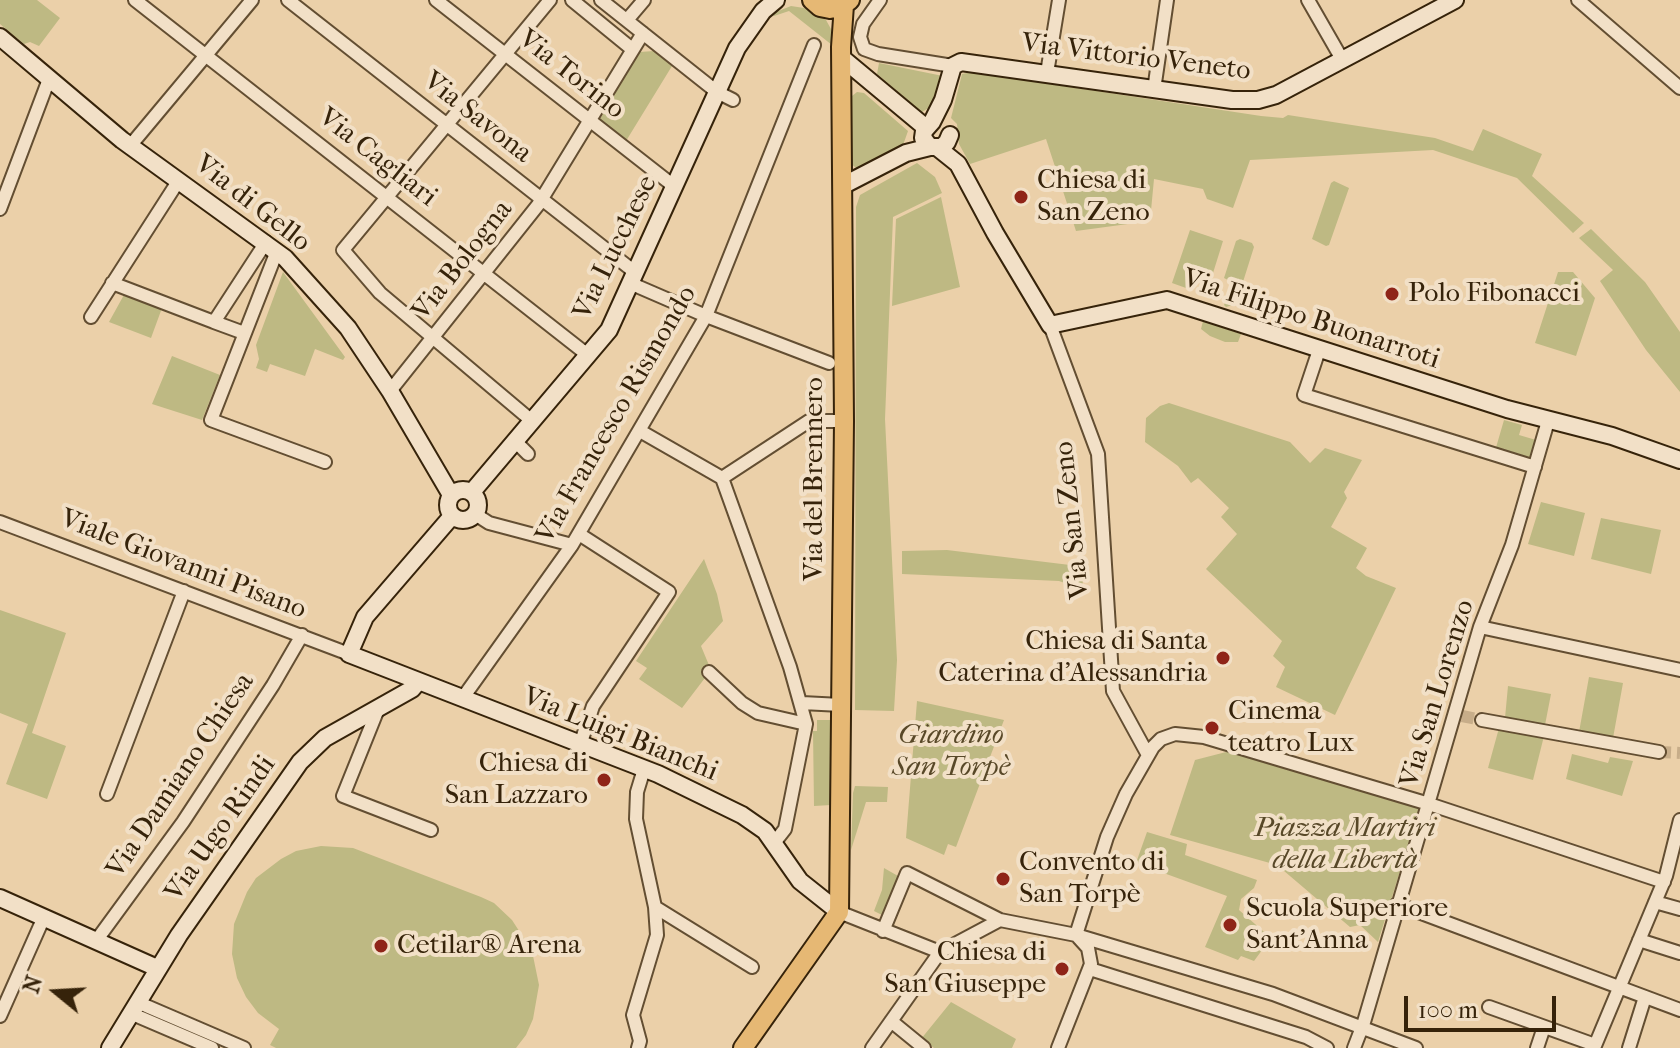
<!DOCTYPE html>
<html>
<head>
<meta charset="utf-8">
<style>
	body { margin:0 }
	#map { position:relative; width:1680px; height:1048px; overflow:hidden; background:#ebd0a9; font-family:"IM FELL French Canon",serif }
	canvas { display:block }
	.north { position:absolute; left:16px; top:952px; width:80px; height:80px; -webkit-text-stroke:6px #f2e0c7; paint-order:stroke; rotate:288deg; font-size:22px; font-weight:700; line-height:32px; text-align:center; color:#36230a }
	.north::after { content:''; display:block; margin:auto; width:28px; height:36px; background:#36230a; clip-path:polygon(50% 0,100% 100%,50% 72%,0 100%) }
	.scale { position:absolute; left:1404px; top:996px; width:152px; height:36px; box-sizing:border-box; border:4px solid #36230a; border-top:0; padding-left:10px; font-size:24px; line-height:28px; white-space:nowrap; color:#36230a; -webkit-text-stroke:6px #f2e0c7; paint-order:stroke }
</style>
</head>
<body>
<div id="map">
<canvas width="1680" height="1048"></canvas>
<div class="north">N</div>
<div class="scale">100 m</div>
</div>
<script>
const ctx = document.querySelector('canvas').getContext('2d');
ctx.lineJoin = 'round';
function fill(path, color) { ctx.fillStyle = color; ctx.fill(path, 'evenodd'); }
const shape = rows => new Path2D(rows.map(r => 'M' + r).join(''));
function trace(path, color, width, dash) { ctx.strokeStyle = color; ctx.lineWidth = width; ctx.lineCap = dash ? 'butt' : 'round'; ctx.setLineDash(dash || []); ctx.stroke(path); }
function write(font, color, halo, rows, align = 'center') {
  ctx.font = font + ' "IM FELL French Canon",serif'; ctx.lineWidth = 8; ctx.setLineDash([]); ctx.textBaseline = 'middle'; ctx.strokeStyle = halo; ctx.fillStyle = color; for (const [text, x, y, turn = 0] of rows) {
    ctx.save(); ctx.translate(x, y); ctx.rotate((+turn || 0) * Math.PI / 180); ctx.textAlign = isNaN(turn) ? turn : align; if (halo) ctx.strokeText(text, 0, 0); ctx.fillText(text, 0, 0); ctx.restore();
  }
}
fill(shape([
	[0,0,37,0,60,18,39,46,30,42,24,44,0,24],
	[791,6,804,8,826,20,831,29,832,45,789,11,774,16,771,14],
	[654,51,672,66,626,141,600,119,640,52],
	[879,63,943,76,932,106,922,112,877,74],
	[971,72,1261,116,1283,118,1288,115,1435,138,1473,151,1483,129,1542,154,1532,176,1584,223,1573,233,1517,178,1433,150,1250,160,1233,208,1207,199,1203,189,1154,179,1150,221,1076,231,1046,139,970,164,959,144,957,124,951,118,962,74],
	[857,92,864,93,908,131,902,148,859,170,851,164,852,96],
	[917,163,935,177,942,193,893,217,885,419,897,660,894,711,855,710,856,207,860,195],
	[1334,181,1349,188,1329,245,1326,246,1312,239,1331,183],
	[941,197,960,287,892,306,896,219],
	[1591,229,1645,282,1680,332,1680,392,1646,350,1600,281,1613,270,1579,238],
	[1190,230,1223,241,1213,273,1193,267,1186,288,1172,283],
	[1240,239,1252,243,1254,247,1236,304,1226,307,1224,305,1232,282,1224,278,1236,241],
	[283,272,345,357,343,360,315,349,305,376,270,364,267,372,256,368,259,359,256,345],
	[1558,272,1573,272,1595,298,1576,356,1535,343],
	[125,293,162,308,151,338,109,322],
	[1203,321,1241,334,1238,342,1225,342,1210,336,1201,329],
	[172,356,220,375,202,420,152,404],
	[1169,403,1290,442,1310,463,1325,448,1362,460,1344,492,1347,498,1331,527,1367,548,1356,568,1366,576,1396,588,1335,715,1276,687,1285,667,1273,656,1282,641,1206,569,1237,534,1221,517,1229,508,1198,478,1191,483,1178,466,1145,442,1146,418,1160,406],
	[1504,420,1522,425,1519,435,1536,440,1530,461,1495,451],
	[1541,502,1585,513,1574,556,1528,544],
	[1601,518,1661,530,1651,574,1591,559],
	[947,550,1070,565,1084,571,1082,589,1059,581,902,574,902,551],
	[704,559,717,594,723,621,701,646,711,670,682,708,639,679,647,668,636,661],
	[0,610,66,633,32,733,66,746,47,799,6,784,28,724,0,713],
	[1589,677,1623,683,1613,738,1579,732],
	[1508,686,1551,694,1545,725,1505,718],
	[917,701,1004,720,956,847,948,844,944,855,906,838],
	[817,720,830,720,831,805,814,806,813,731,817,731],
	[1499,728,1544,736,1533,780,1488,768],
	[1230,751,1420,807,1378,942,1360,925,1350,927,1277,865,1170,835,1195,760],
	[1572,754,1608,763,1610,757,1633,761,1622,796,1566,779],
	[855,786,888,787,887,802,866,802,851,850,853,793],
	[1147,832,1187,844,1185,855,1257,880,1254,888,1241,899,1239,910,1271,938,1254,961,1241,956,1238,960,1205,947,1227,896,1136,863],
	[321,846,353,848,481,897,494,903,512,920,532,951,539,985,533,1019,526,1035,516,1048,276,1048,270,1045,279,1029,258,1013,246,997,237,978,232,954,234,924,247,892,256,878,281,859,296,851],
	[884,868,898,876,882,915,874,911,882,890],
	[951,1002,1016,1039,1012,1048,934,1048,921,1039]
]), '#beb983');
trace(shape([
	[1462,716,1482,720],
	[1659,752,1680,753]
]), '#c7ad89', 12, [12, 6]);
const street = shape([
	[135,0,589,356],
	[288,0,636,273],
	[436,0,675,187],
	[572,0,632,49],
	[601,0,717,92,733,100],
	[880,0,863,24,860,37,864,49,878,54,953,66],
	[1308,0,1343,61],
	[1578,0,1680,88],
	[627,20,644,0],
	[1047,73,1059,0],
	[1154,90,1167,0],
	[130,146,252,0],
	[0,209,49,79],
	[277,251,211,420,325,462],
	[112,283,214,322],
	[632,284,706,316,829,363],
	[91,317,179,180],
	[1050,325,1098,454,1113,691,1148,755],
	[244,333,214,322,266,242],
	[1319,350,1304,395,1535,467],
	[390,391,538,205,643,33],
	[532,421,380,293,343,250,550,0],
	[640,431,722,478,809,421,844,421],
	[515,441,528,454],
	[722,478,790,667,806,724,785,829,774,843],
	[475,514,489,523,572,545],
	[0,522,349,654],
	[579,534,669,592,593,706,580,745],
	[1480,627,1680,670],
	[709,672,742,703,758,713,806,724],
	[462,699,572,545,706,316,814,45],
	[802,703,841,705],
	[378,709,343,796,431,830],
	[1482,720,1659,752],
	[107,794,184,591],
	[1655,902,1680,909],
	[1397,904,1680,1010],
	[655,907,752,967],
	[839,912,940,952,1000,920],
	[883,931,907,873,1000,920,1076,935,1273,994,1416,1048],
	[1076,935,1107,837,1126,794,1153,747,1161,739,1175,734,1204,737,1429,804,1664,882],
	[1639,940,1680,953],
	[96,941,183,822,273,685,302,635],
	[1090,969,1306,1037,1327,1048],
	[137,1002,244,1048],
	[1489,1007,1595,1045],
	[130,1013,212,1048],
	[0,1016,44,917],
	[891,1021,924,1048],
	[638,1048,640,1041,633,1015,657,935,655,907,636,819,637,792,644,769],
	[872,1048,940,952],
	[1058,1048,1091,964,1088,948,1078,937],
	[1354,1048,1364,1022,1480,627,1512,545,1548,421],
	[1537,1048,1544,1027],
	[1594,1048,1666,876,1680,820],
	[1629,1048,1645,997]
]);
const secondary = shape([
	[0,37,122,140,285,258,348,328,390,391,451,495],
	[842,58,925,127],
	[930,147,923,138,924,131,932,122,943,100,953,66,961,62,1232,100,1258,100,1276,95,1455,0],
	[938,148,958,164,995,233,1050,325,1167,300,1507,409,1612,436,1680,460],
	[844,185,906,153,930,147,942,147,947,142,950,135],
	'448 505a15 15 0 1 1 30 0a15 15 0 1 1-30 0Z',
	[472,492,609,330,737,48,763,11,776,0],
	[452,516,365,617,349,654,658,774,742,815,765,831,800,881,839,912],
	[0,898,157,968],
	[110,1048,179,935,300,762,325,738,412,689,418,682]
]);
const primary = shape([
	[812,0,820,7,830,9,841,7,850,0],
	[743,1048,839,912,844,421,841,47,844,5]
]);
trace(street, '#634e32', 16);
trace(secondary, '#36230a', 20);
trace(primary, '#36230a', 22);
trace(street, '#f2e0c7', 12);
trace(secondary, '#f2e0c7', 16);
trace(primary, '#e6b874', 18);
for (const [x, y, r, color] of [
	[1021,197,8,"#8f2418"],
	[1392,294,8,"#8f2418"],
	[1223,658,8,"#8f2418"],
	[1212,728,8,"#8f2418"],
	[604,780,8,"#8f2418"],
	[1003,879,8,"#8f2418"],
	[1230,925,8,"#8f2418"],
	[381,946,8,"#8f2418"],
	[1062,969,8,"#8f2418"]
]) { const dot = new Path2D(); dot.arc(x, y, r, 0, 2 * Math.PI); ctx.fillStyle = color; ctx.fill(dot); trace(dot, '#f2e0c7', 3); }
write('28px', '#36230a', '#f2e0c7', [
	["Via Vittorio Veneto",1136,58,7],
	["Via Torino",571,75,38],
	["Via Savona",477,118,38],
	["Via Cagliari",377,158,38],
	["Via di Gello",252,204,38],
	["Via Lucchese",616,248,-64],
	["Via Bologna",463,261,-52],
	["Via Filippo Buonarroti",1311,320,18],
	["Via Francesco Rismondo",617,415,-60],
	["Via del Brennero",815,479,-90],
	["Via San Zeno",1073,520,-96],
	["Viale Giovanni Pisano",183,565,21],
	["Via San Lorenzo",1438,694,-73],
	["Via Luigi Bianchi",620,735,22],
	["Via Damiano Chiesa",181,776,-56],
	["Via Ugo Rindi",221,829,-55]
]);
write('28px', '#36230a', '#f2e0c7', [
	["Chiesa di",1037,181],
	["San Zeno",1037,213],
	["Polo Fibonacci",1408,294],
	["Chiesa di Santa",1207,642,"right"],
	["Caterina d'Alessandria",1207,674,"right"],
	["Cinema",1228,712],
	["teatro Lux",1228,744],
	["Chiesa di",588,764,"right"],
	["San Lazzaro",588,796,"right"],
	["Convento di",1019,863],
	["San Torpè",1019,895],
	["Scuola Superiore",1246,909],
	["Sant'Anna",1246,941],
	["Cetilar® Arena",397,946],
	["Chiesa di",1046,953,"right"],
	["San Giuseppe",1046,985,"right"]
], 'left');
write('italic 28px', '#584828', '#f2e0c7', [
	["Giardino",951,736],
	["San Torpè",951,768],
	["Piazza Martiri",1345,829],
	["della Libertà",1345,861]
]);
</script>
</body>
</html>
